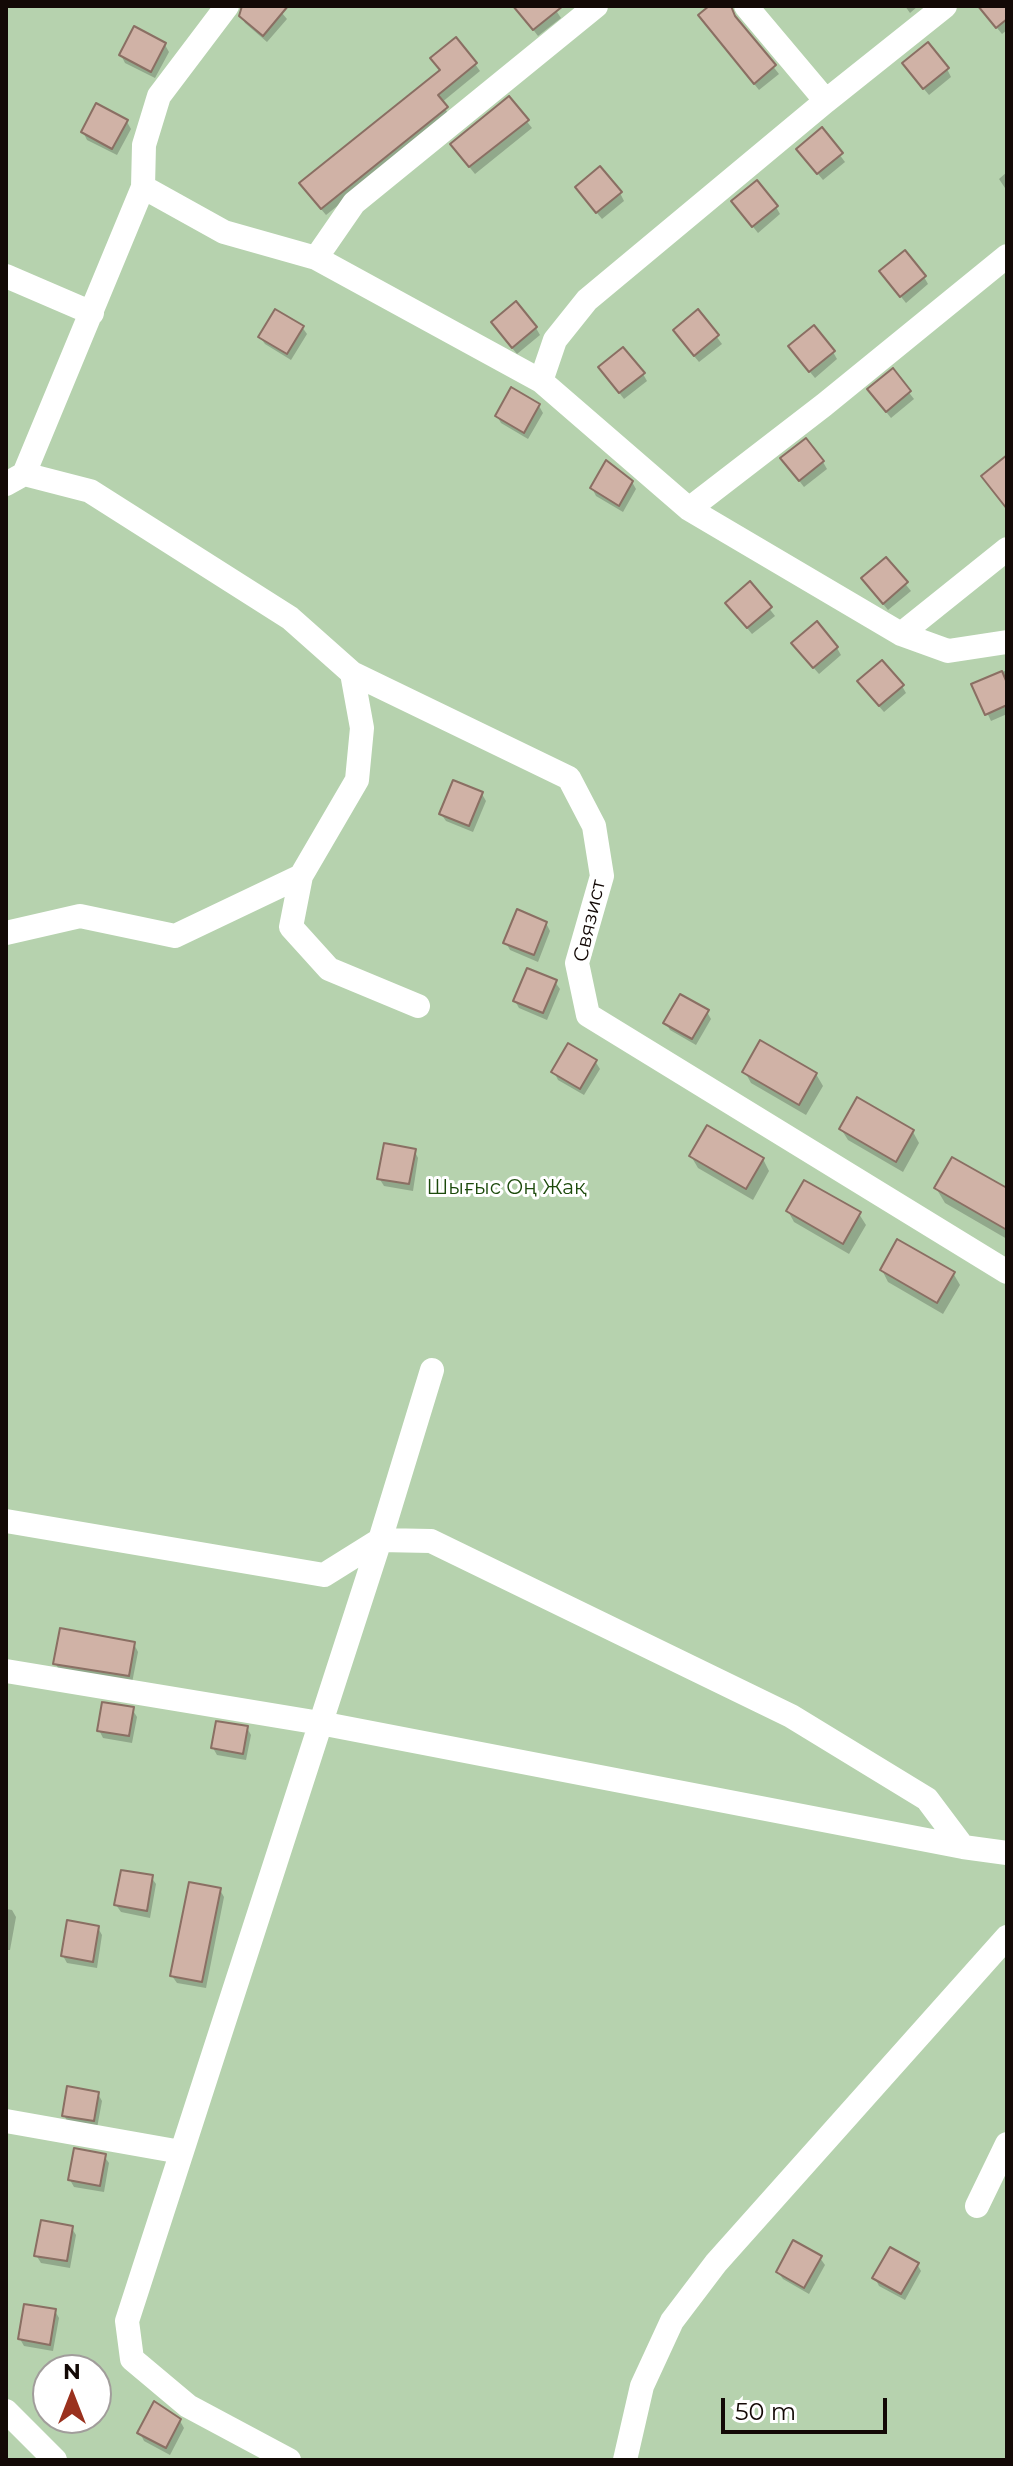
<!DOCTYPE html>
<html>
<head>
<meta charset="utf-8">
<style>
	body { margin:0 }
	#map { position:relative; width:1013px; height:2466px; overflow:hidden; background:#fadccf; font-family:Montserrat,sans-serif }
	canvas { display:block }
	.frame { position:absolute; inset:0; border:8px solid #130906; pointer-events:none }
	.north { position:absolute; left:32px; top:2354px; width:80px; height:80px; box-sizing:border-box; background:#fff; border:2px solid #a19d9b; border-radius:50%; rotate:0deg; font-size:22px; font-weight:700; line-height:32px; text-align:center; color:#130906 }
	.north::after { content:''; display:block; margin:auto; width:28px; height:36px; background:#9a311e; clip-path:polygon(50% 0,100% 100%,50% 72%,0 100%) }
	.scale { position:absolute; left:721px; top:2398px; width:166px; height:36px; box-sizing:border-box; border:4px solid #130906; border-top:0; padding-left:10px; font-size:24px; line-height:28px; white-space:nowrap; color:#130906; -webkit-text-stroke:6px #fff; paint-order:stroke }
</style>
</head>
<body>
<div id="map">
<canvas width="1013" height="2466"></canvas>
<div class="frame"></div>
<div class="north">N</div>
<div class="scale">50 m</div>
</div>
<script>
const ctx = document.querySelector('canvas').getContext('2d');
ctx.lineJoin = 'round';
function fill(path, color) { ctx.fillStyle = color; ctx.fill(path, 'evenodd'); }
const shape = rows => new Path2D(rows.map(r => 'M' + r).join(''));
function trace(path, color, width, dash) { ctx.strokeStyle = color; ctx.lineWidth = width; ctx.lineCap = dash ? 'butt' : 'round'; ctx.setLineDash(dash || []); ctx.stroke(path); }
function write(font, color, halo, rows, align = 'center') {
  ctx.font = font + ' Montserrat,sans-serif'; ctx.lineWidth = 6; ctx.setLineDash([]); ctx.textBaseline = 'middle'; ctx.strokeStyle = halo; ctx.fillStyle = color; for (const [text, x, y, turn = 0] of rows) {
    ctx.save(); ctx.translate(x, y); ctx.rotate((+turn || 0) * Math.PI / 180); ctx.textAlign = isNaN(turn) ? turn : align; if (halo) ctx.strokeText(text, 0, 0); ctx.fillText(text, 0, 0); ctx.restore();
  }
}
fill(shape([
	[6,6,1007,6,1007,2460,6,2460],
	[48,2370,96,2370,96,2418,48,2418]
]), '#b6d2ae');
fill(shape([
	[248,6,276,6,287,19,267,42,245,23,241,16],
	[515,6,553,6,561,18,538,36],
	[712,6,731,6,737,21,779,74,759,90,705,23],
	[905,6,918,6,910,13],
	[979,6,1007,6,1007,30,1002,34],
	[165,45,169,52,155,78,125,63,121,55],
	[475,64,480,71,441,103,450,116,326,215,306,191],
	[947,69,951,77,929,95,909,71],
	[509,99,532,128,475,174,457,152],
	[127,122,131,129,117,155,87,140,83,132],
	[821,130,845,162,823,180,803,156],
	[1007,172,1007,191,999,179],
	[620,193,624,201,602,219,582,195],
	[776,207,780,214,758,233,738,208],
	[924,277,928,284,906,303,886,278],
	[698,312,722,344,699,362,679,338],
	[302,327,307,334,291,360,265,344,260,337],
	[536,328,540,335,517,354,497,330],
	[833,352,837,359,815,378,795,354],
	[600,368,643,374,647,381,624,399],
	[892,371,914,399,891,418,874,397],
	[539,406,543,413,528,439,501,423,497,416],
	[782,459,823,462,827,469,804,487],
	[632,482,636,489,623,512,596,496,592,488],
	[886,560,911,591,888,610,868,586],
	[750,584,775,616,752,634,732,610],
	[837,648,841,655,819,674,798,650],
	[1007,670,1007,714,991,721,974,685],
	[902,686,906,693,884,712,863,688],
	[482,794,486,801,473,832,446,821,441,814],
	[546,923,550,931,538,962,510,950,506,943],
	[555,982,560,989,547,1020,519,1008,515,1001],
	[707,1012,711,1019,696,1045,670,1030,666,1023],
	[595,1061,600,1069,584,1095,558,1080,554,1072],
	[745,1072,816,1074,823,1086,806,1115,751,1083],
	[841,1129,913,1132,919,1143,903,1172,848,1140],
	[414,1150,418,1158,413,1191,384,1186,379,1178],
	[691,1156,763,1159,769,1171,753,1200,698,1168],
	[936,1188,1007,1191,1007,1239,945,1203],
	[788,1211,859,1214,866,1225,849,1254,794,1222],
	[882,1270,953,1273,960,1285,943,1314,888,1282],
	[134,1644,138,1652,132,1683,60,1671,55,1663],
	[132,1709,137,1717,132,1743,103,1738,99,1730],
	[247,1728,251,1735,246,1760,217,1755,213,1748],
	[151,1877,156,1884,150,1918,121,1912,116,1905],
	[220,1890,224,1897,206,1988,177,1983,172,1976],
	[6,1909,12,1910,16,1917,10,1950,6,1950],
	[98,1928,102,1935,97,1968,67,1963,63,1956],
	[98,2094,102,2101,97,2128,68,2123,64,2115],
	[104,2156,109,2163,104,2192,74,2187,70,2180],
	[71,2227,76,2235,70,2268,41,2263,36,2255],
	[820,2258,825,2265,809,2294,783,2279,778,2272],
	[917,2264,921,2271,905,2300,879,2286,875,2278],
	[55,2311,59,2318,53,2351,24,2346,20,2339],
	[180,2421,184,2428,170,2455,144,2441,140,2433]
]), '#0003');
const building = shape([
	[242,6,288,6,263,36,239,16,242,6],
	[513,6,563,6,533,30,513,6],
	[709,6,731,6,735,16,776,65,754,84,698,15,709,6],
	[978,6,1007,6,1007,19,996,28,978,6],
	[134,26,166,43,151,72,119,55,134,26],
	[456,37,477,63,438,95,448,107,321,209,299,183,440,70,430,58,456,37],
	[928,42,949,68,923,89,902,63,928,42],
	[509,96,529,120,469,167,450,144,509,96],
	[96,103,128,120,112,149,81,132,96,103],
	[822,127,843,153,817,174,796,149,822,127],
	[600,166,622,192,596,213,575,187,600,166],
	[757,180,778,206,752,227,731,201,757,180],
	[905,250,926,276,900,297,879,271,905,250],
	[516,301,537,327,512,348,491,322,516,301],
	[275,309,304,326,287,354,258,337,275,309],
	[698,309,719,335,694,356,673,330,698,309],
	[814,325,835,351,809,372,788,346,814,325],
	[623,347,645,373,619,393,598,367,623,347],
	[893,368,911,391,886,412,867,389,893,368],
	[511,387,540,404,524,433,495,416,511,387],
	[806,438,824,461,799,481,780,458,806,438],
	[1007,455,1007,509,981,476,1007,455],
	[606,460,633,481,619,506,590,488,606,460],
	[886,557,908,582,883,604,861,578,886,557],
	[750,581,772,607,747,628,725,603,750,581],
	[817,621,838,647,813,668,791,643,817,621],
	[882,660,904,685,879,706,857,681,882,660],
	[1002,671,1007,683,1007,705,985,715,971,684,1002,671],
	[453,780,483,792,469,826,439,814,453,780],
	[517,909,547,922,534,955,503,943,517,909],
	[527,968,557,980,543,1013,513,1001,527,968],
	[680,994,709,1010,692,1039,663,1023,680,994],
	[760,1040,817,1073,799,1105,742,1072,760,1040],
	[568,1043,597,1060,580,1089,551,1072,568,1043],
	[857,1097,914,1130,896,1162,839,1129,857,1097],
	[707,1125,764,1158,746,1189,689,1156,707,1125],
	[384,1143,416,1149,409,1184,377,1179,384,1143],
	[952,1157,1007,1188,1007,1230,934,1188,952,1157],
	[804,1180,861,1212,843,1244,786,1211,804,1180],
	[897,1239,955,1272,937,1303,880,1270,897,1239],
	[60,1628,135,1642,129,1676,53,1664,60,1628],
	[102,1702,134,1707,129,1736,97,1731,102,1702],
	[216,1721,248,1726,243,1754,211,1748,216,1721],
	[121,1870,153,1875,147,1911,114,1905,121,1870],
	[189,1882,221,1888,202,1982,170,1976,189,1882],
	[67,1920,99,1926,93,1962,61,1956,67,1920],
	[67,2086,99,2092,94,2121,62,2116,67,2086],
	[74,2148,106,2154,100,2186,68,2180,74,2148],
	[41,2220,73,2226,67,2261,34,2256,41,2220],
	[793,2240,822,2256,804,2288,776,2272,793,2240],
	[890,2247,919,2263,901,2294,872,2278,890,2247],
	[24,2304,56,2309,50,2345,18,2339,24,2304],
	[154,2401,181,2419,166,2448,137,2433,154,2401]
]);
fill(building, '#d0b2a6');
trace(building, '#8a6f63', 2);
trace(shape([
	[746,6,826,101,945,6],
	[143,187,224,232,316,258,541,381,689,509,901,634,948,651,1007,642],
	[316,258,354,203,596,6],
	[6,276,92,313],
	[541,381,555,340,587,300,826,101],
	[24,474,90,491,290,618,352,673,569,778,594,826,602,876,577,963,588,1015,1007,1272],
	[6,484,24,474,143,187,144,145,159,96,227,6],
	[689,509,824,405,1007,256],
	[901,634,1007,549],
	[301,876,291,927,329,969,418,1006],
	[6,933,80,916,175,936,301,876,357,780,362,728,352,673],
	[6,1521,324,1575,380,1540,432,1370],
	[6,1671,320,1723,963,1847,1007,1853],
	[6,2121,181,2152],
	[977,2206,1007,2144],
	[6,2411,55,2460],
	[289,2460,188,2406,132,2359,127,2321,380,1540,431,1541,791,1716,927,1799,963,1847],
	[625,2460,642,2386,672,2321,716,2263,1007,1937]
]), '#fff', 24);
write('20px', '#130906', '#fff', [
	["Связист",590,921,-77]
]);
write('20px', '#1c4a0b', '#fff', [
	["Шығыс Оң Жақ",506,1188]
]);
</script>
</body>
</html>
